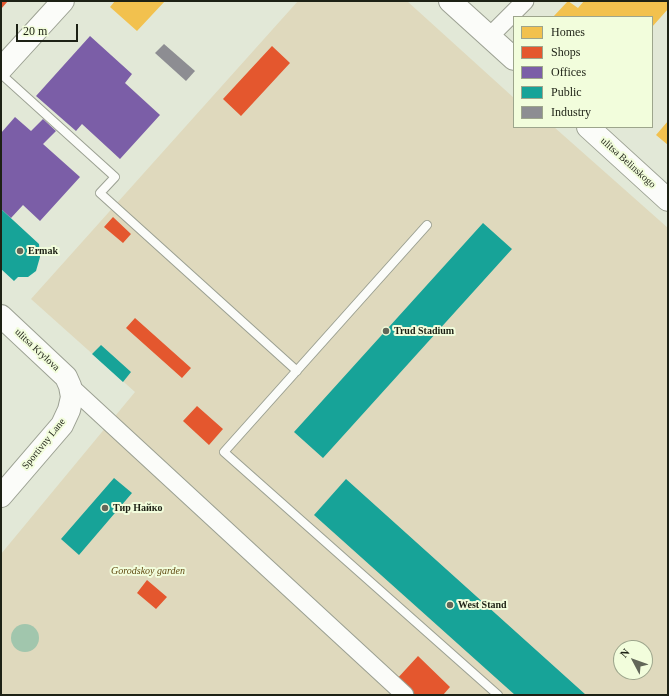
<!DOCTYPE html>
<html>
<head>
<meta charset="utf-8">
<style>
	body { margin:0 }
	#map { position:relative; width:669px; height:696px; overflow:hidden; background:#e2e8d7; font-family:"Times New Roman",serif }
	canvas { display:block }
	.frame { position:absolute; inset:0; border:2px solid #1d2115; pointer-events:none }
	.legend { position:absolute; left:513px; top:16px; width:140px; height:112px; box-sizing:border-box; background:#f2fddc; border:1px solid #9da58c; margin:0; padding:5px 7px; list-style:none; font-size:12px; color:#1d2115 }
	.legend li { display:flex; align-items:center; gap:8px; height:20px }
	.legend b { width:20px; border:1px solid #9da58c }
	.north { position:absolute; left:613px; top:640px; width:40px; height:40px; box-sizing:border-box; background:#f2fddc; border:1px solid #9da58c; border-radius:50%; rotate:311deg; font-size:11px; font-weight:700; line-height:16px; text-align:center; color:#1d2115 }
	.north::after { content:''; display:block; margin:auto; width:14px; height:18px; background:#626759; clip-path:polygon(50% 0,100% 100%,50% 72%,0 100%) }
	.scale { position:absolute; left:16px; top:24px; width:62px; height:18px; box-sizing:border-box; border:2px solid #1d2115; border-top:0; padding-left:5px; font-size:12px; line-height:14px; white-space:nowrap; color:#1d2115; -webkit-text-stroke:3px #f2fddc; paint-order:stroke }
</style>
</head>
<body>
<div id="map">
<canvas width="669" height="696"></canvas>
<div class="frame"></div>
<ul class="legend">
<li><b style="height:11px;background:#f2c14e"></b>Homes</li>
<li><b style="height:11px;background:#e4572e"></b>Shops</li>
<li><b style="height:11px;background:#7b5ea7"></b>Offices</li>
<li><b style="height:11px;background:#17a398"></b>Public</li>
<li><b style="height:11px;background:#8d8d92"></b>Industry</li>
</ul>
<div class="north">N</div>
<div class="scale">20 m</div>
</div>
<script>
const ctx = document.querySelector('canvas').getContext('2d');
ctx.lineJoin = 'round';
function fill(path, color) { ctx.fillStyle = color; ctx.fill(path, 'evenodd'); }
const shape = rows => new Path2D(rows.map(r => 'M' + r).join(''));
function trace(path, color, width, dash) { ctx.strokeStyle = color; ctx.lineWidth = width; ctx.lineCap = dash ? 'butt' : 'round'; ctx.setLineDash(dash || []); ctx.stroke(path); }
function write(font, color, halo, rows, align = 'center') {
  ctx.font = font + ' "Times New Roman",serif'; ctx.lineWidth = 4; ctx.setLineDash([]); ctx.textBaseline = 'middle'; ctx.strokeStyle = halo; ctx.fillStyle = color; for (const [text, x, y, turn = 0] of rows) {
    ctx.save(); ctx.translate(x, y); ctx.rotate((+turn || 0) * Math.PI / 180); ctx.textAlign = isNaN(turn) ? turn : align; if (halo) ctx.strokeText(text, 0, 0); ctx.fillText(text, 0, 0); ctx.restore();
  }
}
fill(shape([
	[298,1,407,1,514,98,514,127,554,127,668,228,668,695,1,695,1,554,135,392,31,299],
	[621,648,645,648,645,672,621,672]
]), '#dfd9bd');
fill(shape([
	'11 638a14 14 0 1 1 28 0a14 14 0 1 1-28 0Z'
]), '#a1c6ad');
fill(shape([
	[115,1,165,1,137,31,110,7],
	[568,1,578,8,584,1,668,1,668,9,652,27,652,17,553,17],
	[668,121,668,145,656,135]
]), '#f2c14e');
fill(shape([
	[1,1,8,1,1,9],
	[272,46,290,63,241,116,223,99],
	[113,217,131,234,123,243,104,227],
	[135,318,191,368,182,378,126,328],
	[197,406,223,429,209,445,183,421],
	[147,580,167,597,156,609,137,593],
	[418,656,450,687,443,695,411,695,395,681]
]), '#e4572e');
fill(shape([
	[90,36,132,74,125,83,160,115,120,159,82,124,76,131,36,96],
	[15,117,31,131,43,119,56,131,43,144,80,177,40,221,23,205,11,218,1,209,1,133]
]), '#7b5ea7');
fill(shape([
	[1,209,39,244,40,257,36,271,28,277,18,277,14,281,1,269],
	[483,223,512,249,323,458,294,432],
	[101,345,131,372,123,382,92,354],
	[114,478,132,493,79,555,61,539],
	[346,479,586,695,515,695,314,515]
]), '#17a398');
fill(shape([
	[164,44,195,71,186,81,155,53]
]), '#8d8d92');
const lane = shape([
	[1,74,115,177,100,193,297,371],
	[427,225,224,452,498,695]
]);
const street = shape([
	[490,36,525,1],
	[70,386,405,695]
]);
const secondary = shape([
	[450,1,514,59],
	[1,69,63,1],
	[588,127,668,200],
	[1,316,66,377,70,386,72,397,69,410,62,425,1,496]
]);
trace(lane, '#9ba092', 10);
trace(street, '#9ba092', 19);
trace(secondary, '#9ba092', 24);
trace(lane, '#fbfcf9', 8);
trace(street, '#fbfcf9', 17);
trace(secondary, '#fbfcf9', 22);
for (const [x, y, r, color] of [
	[20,251,4,"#626759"],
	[386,331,4,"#626759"],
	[105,508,4,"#626759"],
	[450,605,4,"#626759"]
]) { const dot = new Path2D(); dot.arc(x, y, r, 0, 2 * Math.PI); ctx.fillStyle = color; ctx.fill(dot); trace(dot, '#f2fddc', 1.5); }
write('10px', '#1d2115', '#f2fddc', [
	["ulitsa Belinskogo",628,163,42],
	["ulitsa Krylova",37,350,43],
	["Sportivny Lane",44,444,-51]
]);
write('bold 10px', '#1d2115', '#f2fddc', [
	["Ermak",28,251],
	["Trud Stadium",394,331],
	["Тир Найко",113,508],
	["West Stand",458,605]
], 'left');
write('italic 10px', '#614b12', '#f2fddc', [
	["Gorodskoy garden",148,571]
]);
</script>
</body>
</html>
